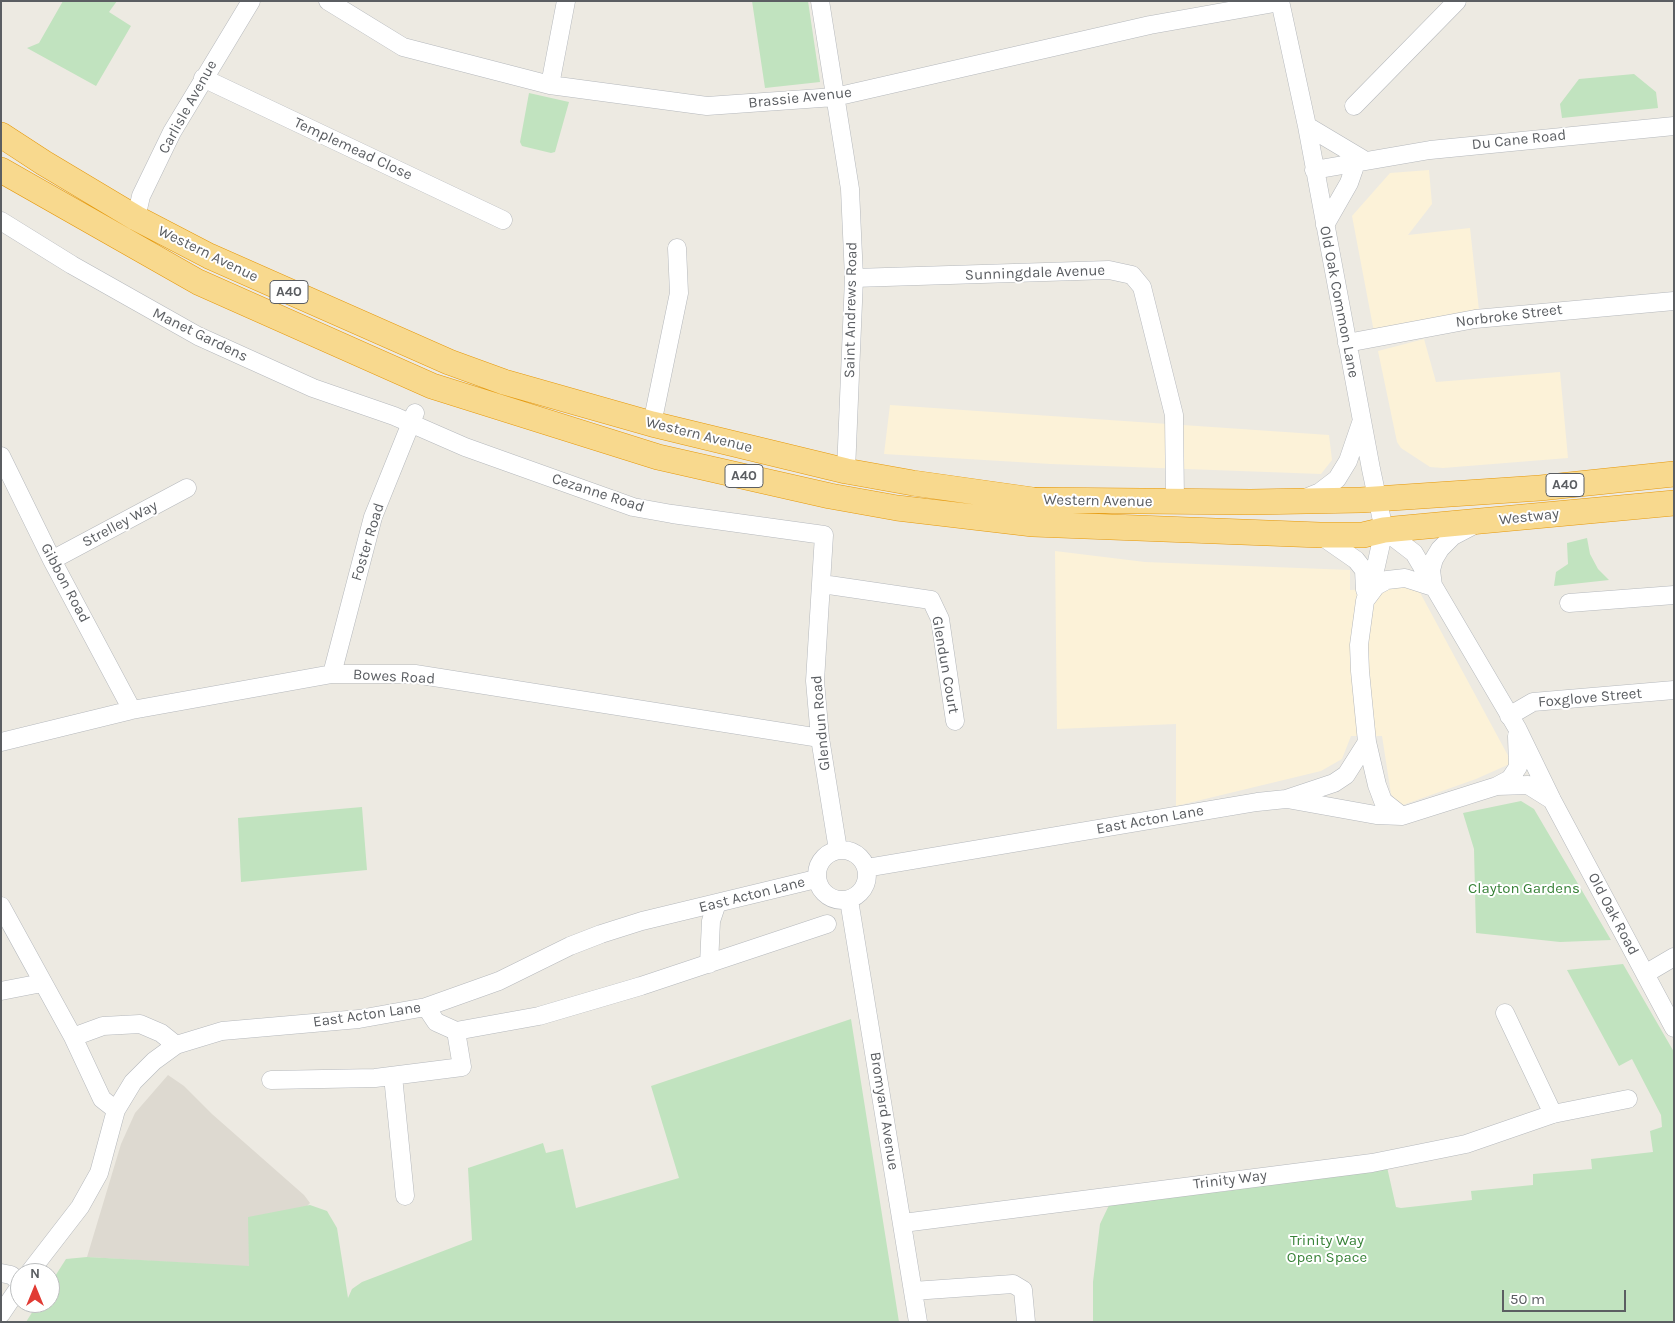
<!DOCTYPE html>
<html>
<head>
<meta charset="utf-8">
<style>
	body { margin:0 }
	#map { position:relative; width:1675px; height:1323px; overflow:hidden; background:#edeae2; font-family:Karla,sans-serif }
	canvas { display:block }
	.frame { position:absolute; inset:0; border:2px solid #5b5e62; pointer-events:none }
	.north { position:absolute; left:10px; top:1263px; width:50px; height:50px; box-sizing:border-box; background:#fff; border:1px solid #bdbfc0; border-radius:50%; rotate:0deg; font-size:14px; font-weight:700; line-height:20px; text-align:center; color:#5b5e62 }
	.north::after { content:''; display:block; margin:auto; width:18px; height:22px; background:#e13b34; clip-path:polygon(50% 0,100% 100%,50% 72%,0 100%) }
	.scale { position:absolute; left:1502px; top:1290px; width:124px; height:22px; box-sizing:border-box; border:2px solid #5b5e62; border-top:0; padding-left:6px; font-size:15px; line-height:18px; white-space:nowrap; color:#5b5e62; -webkit-text-stroke:4px #fff; paint-order:stroke }
</style>
</head>
<body>
<div id="map">
<canvas width="1675" height="1323"></canvas>
<div class="frame"></div>
<div class="north">N</div>
<div class="scale">50 m</div>
</div>
<script>
const ctx = document.querySelector('canvas').getContext('2d');
ctx.lineJoin = 'round';
function fill(path, color) { ctx.fillStyle = color; ctx.fill(path, 'evenodd'); }
const shape = rows => new Path2D(rows.map(r => 'M' + r).join(''));
function trace(path, color, width, dash) { ctx.strokeStyle = color; ctx.lineWidth = width; ctx.lineCap = dash ? 'butt' : 'round'; ctx.setLineDash(dash || []); ctx.stroke(path); }
function write(font, color, halo, rows, align = 'center') {
  ctx.font = font + ' Karla,sans-serif'; ctx.lineWidth = 4; ctx.setLineDash([]); ctx.textBaseline = 'middle'; ctx.strokeStyle = halo; ctx.fillStyle = color; for (const [text, x, y, turn = 0] of rows) {
    ctx.save(); ctx.translate(x, y); ctx.rotate((+turn || 0) * Math.PI / 180); ctx.textAlign = isNaN(turn) ? turn : align; if (halo) ctx.strokeText(text, 0, 0); ctx.fillText(text, 0, 0); ctx.restore();
  }
}
fill(shape([
	[1429,170,1432,204,1408,235,1470,228,1479,310,1374,332,1352,216,1390,173],
	[1424,339,1436,382,1560,372,1568,458,1443,468,1430,467,1401,448,1397,442,1378,351],
	[890,405,1329,435,1332,460,1321,474,1051,464,884,454],
	[1055,551,1145,562,1350,570,1350,590,1417,587,1512,763,1476,779,1400,806,1391,794,1382,736,1351,736,1342,759,1321,771,1176,806,1176,724,1057,729]
]), '#fcf2d8');
fill(shape([
	[168,1075,184,1086,212,1114,304,1195,310,1203,249,1267,87,1257,121,1144,135,1113]
]), '#ddd9d0');
fill(shape([
	[63,1,117,1,109,12,131,26,96,86,27,48,39,43],
	[752,1,808,1,820,82,765,88],
	[1634,74,1656,92,1658,108,1562,118,1560,104,1579,79],
	[529,93,569,102,555,152,551,153,522,146,520,142],
	[1587,538,1590,554,1598,569,1609,580,1554,586,1556,572,1568,564,1567,543],
	[1521,801,1534,809,1611,940,1560,942,1476,933,1474,849,1463,813],
	[362,807,367,870,241,882,238,818],
	[1623,964,1674,1052,1674,1322,1093,1322,1093,1282,1100,1224,1111,1201,1220,1186,1220,1192,1387,1167,1396,1207,1401,1208,1472,1200,1471,1191,1533,1185,1533,1174,1592,1169,1591,1159,1653,1152,1650,1131,1662,1127,1661,1115,1632,1059,1619,1066,1567,970],
	[851,1019,899,1322,26,1322,38,1303,50,1303,50,1284,66,1259,87,1257,249,1266,248,1217,310,1205,327,1211,337,1228,348,1298,352,1289,362,1282,472,1240,468,1168,543,1143,546,1153,563,1149,576,1208,679,1178,651,1086]
]), '#c1e3bf');
const minor = shape([
	[328,1,403,47,550,85,707,106,835,97,1150,25,1280,2],
	[820,1,850,189,854,278,846,471],
	[1280,1,1307,126,1371,469,1384,530,1376,566,1365,601,1359,645,1360,671,1367,742,1377,785,1383,801,1402,816],
	[203,78,503,220],
	[550,85,566,1],
	[1354,106,1457,1],
	[1307,126,1364,160],
	[1314,170,1430,150,1674,126],
	[136,218,141,196,172,132,251,1],
	[1,221,72,265,198,336,313,388,394,416,465,447,633,507,672,514,824,535,815,681,820,738,838,850],
	[1325,225,1349,183,1356,163],
	[854,278,1109,270,1132,275,1142,287,1174,415,1175,501],
	[1347,343,1475,319,1674,301],
	[652,424,679,293,677,248],
	[1,456,52,560,132,710],
	[1305,498,1320,492,1337,479,1348,461,1361,423],
	[1384,530,1414,553,1517,728,1552,800,1674,1028],
	[1320,535,1356,560,1364,570,1365,590],
	[52,560,187,488],
	[822,584,931,600,940,619,955,721],
	[1433,586,1431,570,1434,559,1440,549,1453,536,1474,525],
	[1367,598,1376,586,1387,580,1405,578,1433,587],
	[1569,603,1674,595],
	[332,674,373,517,415,413],
	[1509,716,1533,702,1674,690],
	[1,742,132,710,332,674,415,674,820,738],
	[1497,786,1528,785,1552,800],
	[1287,799,1376,815,1402,816,1497,786,1510,779,1518,767,1517,736],
	'817 875a25 25 0 1 1 50 0a25 25 0 1 1-50 0Z',
	[866,868,1257,802,1286,799,1334,783,1346,775,1367,742],
	[849,900,918,1322],
	[1,906,73,1037,102,1099,116,1110],
	[709,964,711,921,717,903],
	[1645,974,1674,957],
	[1,991,42,983],
	[426,1007,436,1022,456,1031,539,1016,641,986,827,924],
	[1505,1013,1553,1114],
	[73,1037,103,1026,140,1024,161,1033,176,1045],
	[393,1076,405,1196],
	[271,1080,375,1078,462,1067,456,1031],
	[903,1223,1372,1163,1466,1144,1553,1114,1628,1099],
	[1,1273,11,1275,20,1282],
	[29,1273,80,1207,99,1173,116,1110,133,1082,154,1061,176,1045,222,1031,359,1019,426,1007,499,981,570,946,601,934,642,921,816,879],
	[913,1291,1013,1284,1023,1290,1026,1322],
	[1,1314,20,1286]
]);
const highway = shape([
	[1,135,44,163,136,218,209,256,449,362,504,382,652,424,846,471,913,483,1033,500,1251,502,1361,500,1540,488,1674,474],
	[1,170,198,282,432,386,658,457,830,496,897,508,1033,524,1320,535,1363,535,1384,530,1674,503]
]);
trace(minor, '#b5b8bc', 19);
trace(highway, '#e5980a', 26);
trace(minor, '#fff', 18);
trace(highway, '#f8d98e', 25);
for (const [x, y, w] of [
	[289,292,38],
	[744,476,38],
	[1565,485,38]
]) { const box = new Path2D(); box.roundRect(x - w / 2, y - 11.5, w, 23, 4); ctx.fillStyle = '#fff'; ctx.fill(box); trace(box, '#5b5e62', 1); }
write('bold 14px', '#5b5e62', null, [
	["A40",289,292],
	["A40",744,476],
	["A40",1565,485]
]);
write('15px', '#5b5e62', '#fff', [
	["Brassie Avenue",800,98,-6],
	["Carlisle Avenue",188,107,-61],
	["Du Cane Road",1519,140,-6],
	["Templemead Close",353,149,25],
	["Western Avenue",208,254,26],
	["Sunningdale Avenue",1035,273,-2],
	["Old Oak Common Lane",1339,302,79],
	["Saint Andrews Road",851,310,-89],
	["Norbroke Street",1509,316,-7],
	["Manet Gardens",200,335,26],
	["Western Avenue",699,435,14],
	["Cezanne Road",598,493,18],
	["Western Avenue",1098,501,1],
	["Westway",1529,517,-6],
	["Strelley Way",120,524,-28],
	["Foster Road",368,542,-73],
	["Gibbon Road",65,583,62],
	["Glendun Court",945,665,80],
	["Bowes Road",394,677,3],
	["Foxglove Street",1590,698,-5],
	["Glendun Road",821,723,-95],
	["East Acton Lane",1150,820,-10],
	["East Acton Lane",752,895,-14],
	["Old Oak Road",1613,914,62],
	["East Acton Lane",367,1015,-8],
	["Bromyard Avenue",884,1111,81],
	["Trinity Way",1230,1180,-7]
]);
write('15px', '#398339', '#fff', [
	["Clayton Gardens",1524,889],
	["Trinity Way",1327,1241],
	["Open Space",1327,1258]
]);
</script>
</body>
</html>
